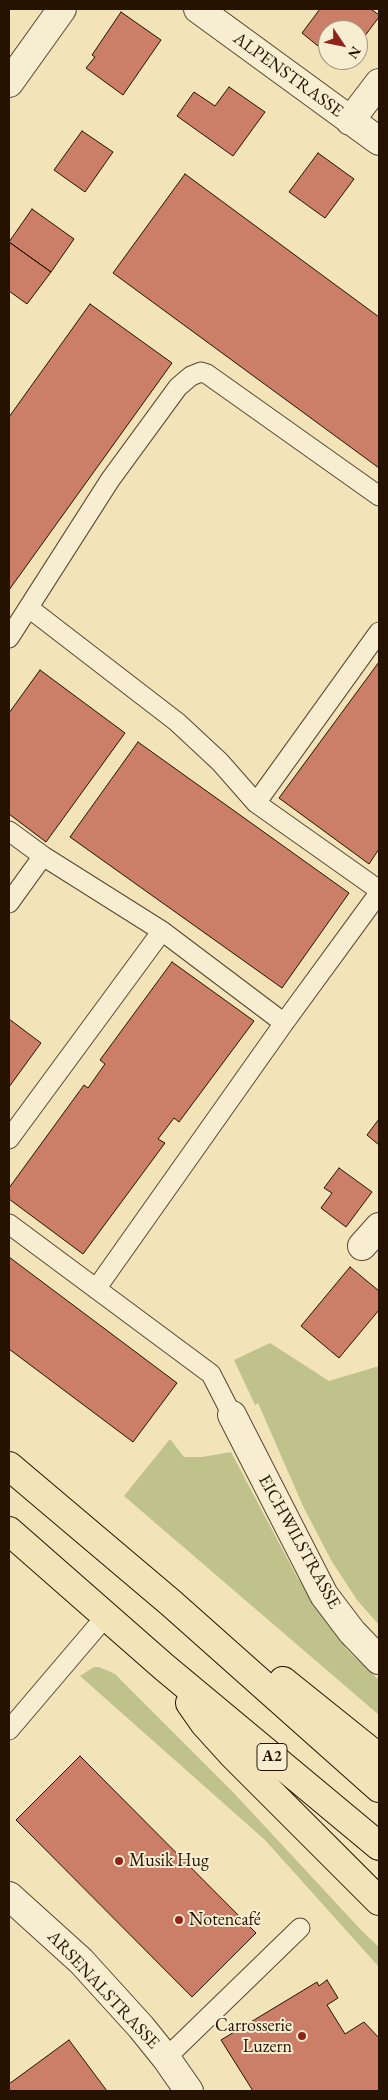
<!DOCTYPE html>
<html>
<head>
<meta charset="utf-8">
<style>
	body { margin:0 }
	#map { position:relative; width:388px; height:2100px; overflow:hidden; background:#f2e4b8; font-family:"EB Garamond",serif }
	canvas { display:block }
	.frame { position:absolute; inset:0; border:10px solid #251201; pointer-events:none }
	.north { position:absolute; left:318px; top:20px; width:50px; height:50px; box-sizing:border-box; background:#f7edd1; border:1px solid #a3957e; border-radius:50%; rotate:124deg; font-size:14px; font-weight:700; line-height:20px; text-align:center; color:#251201 }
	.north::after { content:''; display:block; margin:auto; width:18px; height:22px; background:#8f2418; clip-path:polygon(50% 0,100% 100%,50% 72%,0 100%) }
</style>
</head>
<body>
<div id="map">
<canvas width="388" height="2100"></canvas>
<div class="frame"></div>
<div class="north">N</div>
</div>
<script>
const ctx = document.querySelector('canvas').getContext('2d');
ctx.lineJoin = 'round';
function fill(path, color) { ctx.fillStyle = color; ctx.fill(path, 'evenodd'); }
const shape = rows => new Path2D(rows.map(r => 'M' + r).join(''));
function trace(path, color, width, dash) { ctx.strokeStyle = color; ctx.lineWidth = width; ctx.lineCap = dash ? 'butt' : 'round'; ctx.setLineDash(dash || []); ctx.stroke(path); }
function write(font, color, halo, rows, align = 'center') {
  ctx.font = font + ' "EB Garamond",serif'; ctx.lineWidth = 4; ctx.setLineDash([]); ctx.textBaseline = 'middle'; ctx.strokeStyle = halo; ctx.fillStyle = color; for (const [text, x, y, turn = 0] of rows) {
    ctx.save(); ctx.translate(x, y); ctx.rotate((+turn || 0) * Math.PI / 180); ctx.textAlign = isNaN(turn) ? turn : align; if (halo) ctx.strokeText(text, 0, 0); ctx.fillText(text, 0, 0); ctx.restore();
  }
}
fill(shape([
	[270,1343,329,1381,379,1366,379,1616,378,1619,379,1625,357,1600,331,1560,303,1506,258,1403,255,1405,234,1360],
	[170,1439,184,1457,202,1457,231,1452,298,1579,347,1650,379,1680,379,1715,124,1496],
	[94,1667,99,1667,115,1674,233,1792,362,1931,379,1947,379,1967,265,1840,80,1676]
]), '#bfc28b');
const building = shape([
	[320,9,371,9,379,15,379,17,358,45,358,30,328,30,328,40,325,38,318,46,302,33,320,9],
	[121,12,161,40,123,95,86,68,95,57,92,55,121,12],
	[229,87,265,112,233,156,177,116,194,92,215,106,229,87],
	[82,131,113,152,85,192,54,170,82,131],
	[318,153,354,179,325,218,289,192,318,153],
	[185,174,379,317,379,468,113,273,185,174],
	[32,209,74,239,51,272,9,242,32,209],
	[9,242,51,272,27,304,9,291,9,242],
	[90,304,172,363,9,590,9,417,90,304],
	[379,662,379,849,369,864,279,798,379,662],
	[40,670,125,733,46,842,9,814,9,713,40,670],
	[138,742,349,893,282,988,70,837,138,742],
	[172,962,254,1021,179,1122,174,1118,158,1139,165,1143,83,1254,9,1199,9,1188,84,1085,88,1088,105,1064,100,1060,172,962],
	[9,1019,41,1043,9,1087,9,1019],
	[379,1119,379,1145,367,1135,379,1119],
	[339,1168,372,1192,346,1227,321,1208,332,1193,324,1188,339,1168],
	[9,1257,177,1383,133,1442,9,1349,9,1257],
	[350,1267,379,1291,379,1310,339,1358,301,1326,350,1267],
	[80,1756,256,1933,192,1997,16,1820,80,1756],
	[327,1980,338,1998,327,2005,345,2034,364,2022,379,2038,379,2091,253,2091,221,2040,317,1982,319,1986,327,1980],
	[69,2040,107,2091,9,2091,9,2084,69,2040]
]);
fill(building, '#cb7f68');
trace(building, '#251201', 1);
const service = shape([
	[29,608,177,722,220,762,256,803,379,890],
	[9,638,110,480,178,387,191,376,201,372,207,374,379,496],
	[256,803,379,632],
	[9,831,43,856,162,931,284,1023],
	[9,903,43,856],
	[9,1139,162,931],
	[9,1224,211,1374,232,1415],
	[96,1289,284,1023,379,893],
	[9,1730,106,1616],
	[166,2058,300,1928]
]);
const minor = shape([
	[198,9,379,141],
	[9,83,62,9],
	[350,121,379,83],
	[362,1246,379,1227],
	[232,1415,324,1595,352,1632,379,1660]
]);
const tertiary = shape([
	[9,1896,81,1961,141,2027,166,2058,189,2091]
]);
const motorway = shape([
	[9,1466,171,1603,379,1788],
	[9,1531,164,1667,379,1846],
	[283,1681,379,1758],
	[190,1703,204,1723,233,1755,379,1901]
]);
trace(service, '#58462f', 21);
trace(minor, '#58462f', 30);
trace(tertiary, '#58462f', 30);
trace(motorway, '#251201', 30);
trace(service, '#f7edd1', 19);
trace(minor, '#f7edd1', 28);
trace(tertiary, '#f7edd1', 28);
trace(motorway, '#f2e4b8', 28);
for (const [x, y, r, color] of [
	[119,1861,5,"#8f2418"],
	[179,1920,5,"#8f2418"],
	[302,2036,5,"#8f2418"]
]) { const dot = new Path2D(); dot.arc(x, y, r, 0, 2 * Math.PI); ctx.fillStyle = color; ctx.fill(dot); trace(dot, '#f7edd1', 2); }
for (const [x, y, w] of [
	[272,1757,30]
]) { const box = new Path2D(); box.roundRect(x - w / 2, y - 13.5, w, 27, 4); ctx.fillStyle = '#f7edd1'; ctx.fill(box); trace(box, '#251201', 1); }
write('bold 16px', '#251201', null, [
	["A2",272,1757]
]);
write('18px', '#251201', '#f7edd1', [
	["ALPENSTRASSE",288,75,36],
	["EICHWILSTRASSE",299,1542,61],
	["ARSENALSTRASSE",103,1990,47]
]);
write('18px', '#251201', '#f7edd1', [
	["Musik Hug",129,1861],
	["Notencafé",189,1920],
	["Carrosserie",292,2026,"right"],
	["Luzern",292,2047,"right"]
], 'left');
</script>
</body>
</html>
